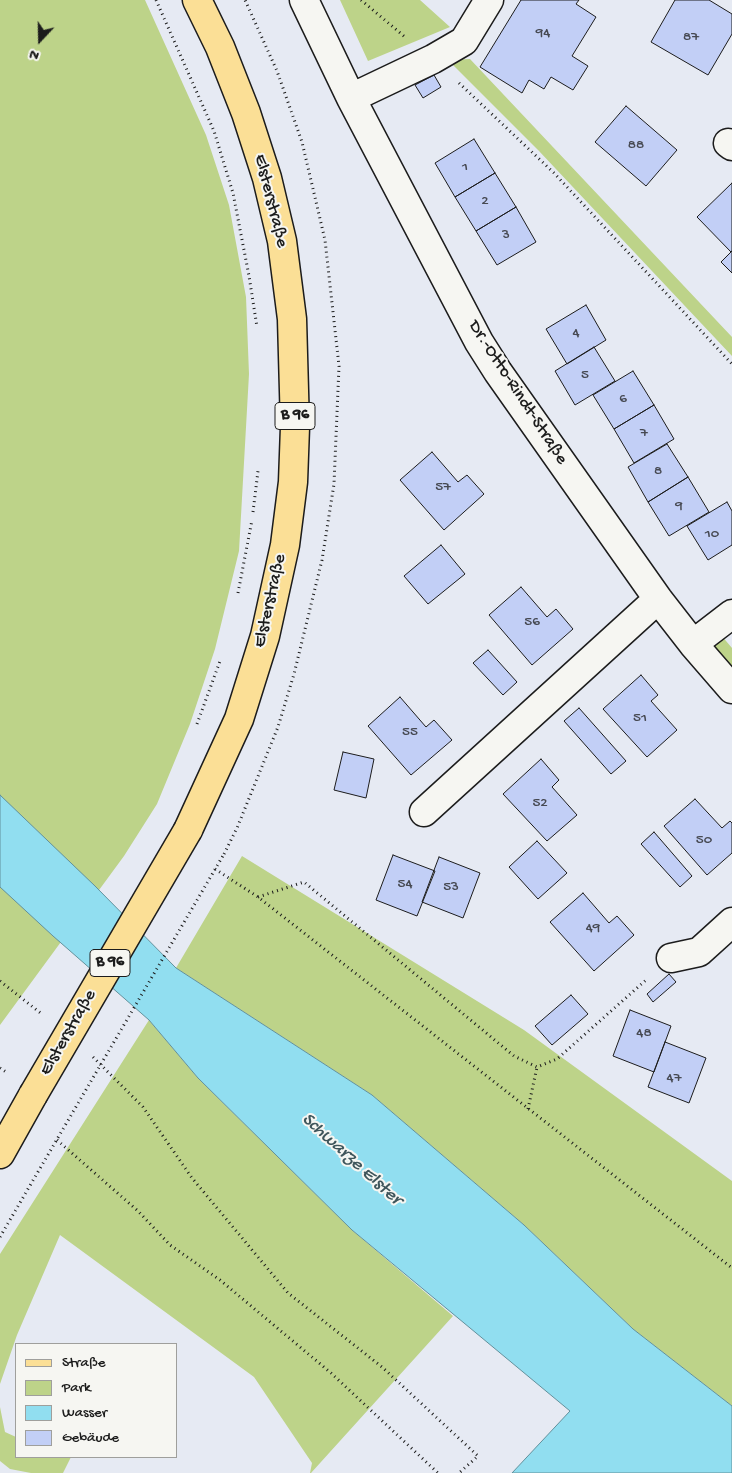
<!DOCTYPE html>
<html>
<head>
<meta charset="utf-8">
<style>
	body { margin:0 }
	#map { position:relative; width:732px; height:1473px; overflow:hidden; background:#e6eaf3; font-family:"Gochi Hand",sans-serif }
	canvas { display:block }
	.legend { position:absolute; left:15px; top:1343px; width:162px; height:115px; box-sizing:border-box; background:#f6f6f2; border:1px solid #9f9f9c; margin:0; padding:6px 9px; list-style:none; font-size:15px; color:#1c1c1c }
	.legend li { display:flex; align-items:center; gap:10px; height:25px }
	.legend b { width:25px; border:1px solid #9f9f9c }
	.north { position:absolute; left:15px; top:15px; width:50px; height:50px; -webkit-text-stroke:4px #f6f6f2; paint-order:stroke; rotate:201deg; font-size:14px; font-weight:700; line-height:20px; text-align:center; color:#1c1c1c }
	.north::after { content:''; display:block; margin:auto; width:18px; height:22px; background:#1c1c1c; clip-path:polygon(50% 0,100% 100%,50% 72%,0 100%) }
</style>
</head>
<body>
<div id="map">
<canvas width="732" height="1473"></canvas>
<ul class="legend">
<li><b style="height:6px;background:#fbdf96"></b>Straße</li>
<li><b style="height:14px;background:#bdd389"></b>Park</li>
<li><b style="height:14px;background:#91def0"></b>Wasser</li>
<li><b style="height:14px;background:#c2cff6"></b>Gebäude</li>
</ul>
<div class="north">N</div>
</div>
<script>
const ctx = document.querySelector('canvas').getContext('2d');
ctx.lineJoin = 'round';
function fill(path, color) { ctx.fillStyle = color; ctx.fill(path, 'evenodd'); }
const shape = rows => new Path2D(rows.map(r => 'M' + r).join(''));
function trace(path, color, width, dash) { ctx.strokeStyle = color; ctx.lineWidth = width; ctx.lineCap = dash ? 'butt' : 'round'; ctx.setLineDash(dash || []); ctx.stroke(path); }
function write(font, color, halo, rows, align = 'center') {
  ctx.font = font + ' "Gochi Hand",sans-serif'; ctx.lineWidth = 4; ctx.setLineDash([]); ctx.textBaseline = 'middle'; ctx.strokeStyle = halo; ctx.fillStyle = color; for (const [text, x, y, turn = 0] of rows) {
    ctx.save(); ctx.translate(x, y); ctx.rotate((+turn || 0) * Math.PI / 180); ctx.textAlign = isNaN(turn) ? turn : align; if (halo) ctx.strokeText(text, 0, 0); ctx.fillText(text, 0, 0); ctx.restore();
  }
}
fill(shape([
	[0,0,145,0,206,135,229,205,246,297,249,374,239,551,215,649,190,724,157,804,124,856,0,1025],
	[340,0,420,0,450,27,368,61],
	[470,59,732,337,732,356,539,151,448,60],
	[715,628,732,648,732,689,693,644],
	[242,856,524,1030,732,1181,732,1406,633,1329,524,1225,372,1095,176,968],
	[149,1020,198,1078,352,1230,453,1316,311,1473,310,1473,312,1463,254,1377,60,1235,17,1335,0,1384,0,1254],
	[0,1407,5,1432,16,1437,16,1457,71,1457,63,1473,31,1473,10,1469,0,1461]
]), '#bdd389');
const water = shape([
	[0,795,95,886,176,968,372,1095,524,1225,633,1329,732,1406,732,1473,512,1473,570,1411,352,1230,198,1078,149,1020,53,936,0,887,0,795]
]);
fill(water, '#91def0');
trace(water, '#62909b', 1);
const building = shape([
	[521,0,579,0,576,4,596,17,572,56,588,66,573,90,551,77,544,89,529,80,522,93,480,67,521,0],
	[675,0,709,0,732,14,732,34,708,75,651,42,675,0],
	[434,75,441,87,423,98,415,85,434,75],
	[626,106,677,150,646,186,595,142,626,106],
	[474,139,495,173,455,197,435,163,474,139],
	[495,173,516,207,476,231,455,197,495,173],
	[732,183,732,251,731,252,697,217,732,183],
	[516,207,536,242,497,265,476,231,516,207],
	[732,251,732,273,721,262,732,251],
	[586,305,606,340,567,364,546,329,586,305],
	[594,347,615,381,575,405,555,371,594,347],
	[633,371,654,405,614,429,593,395,633,371],
	[654,405,674,439,634,463,614,429,654,405],
	[667,444,688,477,648,502,628,467,667,444],
	[432,452,458,482,467,475,484,494,444,530,400,480,432,452],
	[688,477,709,512,669,536,648,502,688,477],
	[727,502,732,511,732,545,708,560,687,526,727,502],
	[441,545,465,574,428,604,404,576,441,545],
	[521,587,547,617,556,609,573,629,532,665,489,615,521,587],
	[488,650,517,682,503,695,473,663,488,650],
	[641,675,658,695,651,701,677,730,647,757,603,709,641,675],
	[400,697,426,727,434,720,452,740,411,775,368,726,400,697],
	[579,708,626,761,611,774,564,721,579,708],
	[343,752,374,759,366,798,334,790,343,752],
	[541,759,559,780,552,787,577,815,547,841,503,794,541,759],
	[695,799,722,828,730,821,732,823,732,853,707,875,664,826,695,799],
	[654,832,692,876,680,887,641,844,654,832],
	[537,841,567,873,538,899,509,867,537,841],
	[393,855,435,871,417,916,376,900,393,855],
	[439,857,480,873,463,918,422,902,439,857],
	[583,893,609,923,617,916,634,935,594,971,550,922,583,893],
	[669,974,676,982,653,1002,647,994,669,974],
	[571,995,588,1014,552,1045,535,1026,571,995],
	[630,1010,671,1026,654,1072,613,1056,630,1010],
	[665,1042,706,1058,689,1103,648,1087,665,1042]
]);
fill(building, '#c2cff6');
trace(building, '#1c1c1c', 1);
const minor = shape([
	[304,0,351,98,479,342,498,372,658,599,693,644,732,689],
	[351,98,433,59,464,41,489,0],
	[728,143,732,146],
	[693,644,732,614],
	[424,812,658,599],
	[671,958,699,952,732,922]
]);
const primary = shape([
	[188,830,239,719,265,636,285,545,293,482,295,427,292,319,282,241,267,178,246,113,220,47,197,0],
	[0,1154,33,1095]
]);
trace(minor, '#1c1c1c', 31);
trace(primary, '#1c1c1c', 31);
trace(shape([
	[156,0,214,131,233,193,249,276,257,327],
	[361,0,405,37],
	[459,83,554,173,732,364],
	[253,512,258,471],
	[238,593,252,520],
	[197,724,220,661],
	[224,854,237,828,278,727,294,674,322,560,334,484,339,366,325,240,302,142,277,71,245,0],
	[215,869,258,897,732,1268],
	[258,897,304,882,514,1056,537,1067,557,1059,646,980],
	[0,981,43,1015],
	[93,1057,143,1107,192,1178,288,1293,382,1367,478,1456,459,1473],
	[0,1068,6,1072,5,1074],
	[528,1109,537,1067],
	[57,1140,138,1211,170,1245,220,1280,331,1373,438,1473],
	[0,1237,63,1129]
]), '#1c1c1c', 3, [1, 4]);
trace(minor, '#f6f6f2', 28);
trace(primary, '#fbdf96', 28);
const primaryBridge = shape([
	[33,1095,188,830]
]);
trace(primaryBridge, '#1c1c1c', 31, []);
trace(shape([
	[63,1129,224,854]
]), '#1c1c1c', 3, [1, 4]);
trace(primaryBridge, '#fbdf96', 28);
write('15px', '#464952', null, [
	["94",543,34],
	["87",691,38],
	["88",636,146],
	["1",465,168],
	["2",485,202],
	["3",506,236],
	["4",576,334],
	["5",585,376],
	["6",623,400],
	["7",644,434],
	["8",658,472],
	["57",443,488],
	["9",679,507],
	["10",712,535],
	["56",532,623],
	["51",640,719],
	["55",410,733],
	["52",540,804],
	["50",704,841],
	["54",405,885],
	["53",451,888],
	["49",593,929],
	["48",644,1034],
	["47",674,1079]
]);
for (const [x, y, w] of [
	[295,416,40],
	[110,963,40]
]) { const box = new Path2D(); box.roundRect(x - w / 2, y - 13.5, w, 27, 4); ctx.fillStyle = '#f6f6f2'; ctx.fill(box); trace(box, '#1c1c1c', 1); }
write('bold 16px', '#1c1c1c', null, [
	["B 96",295,416],
	["B 96",110,963]
]);
write('18px', '#1c1c1c', '#f6f6f2', [
	["Elsterstraße",270,201,76],
	["Dr.-Otto-Rindt-Straße",517,393,57],
	["Elsterstraße",271,601,-77],
	["Elsterstraße",69,1033,-60]
]);
write('italic 19px', '#3f565c', '#f6f6f2', [
	["Schwarze Elster",351,1160,42]
]);
</script>
</body>
</html>
